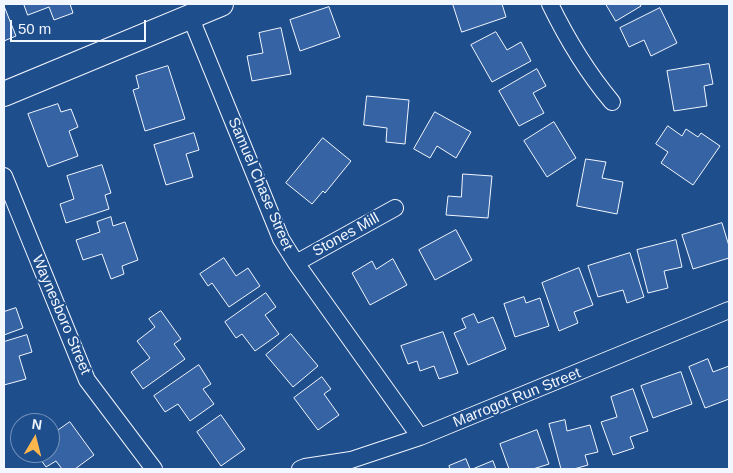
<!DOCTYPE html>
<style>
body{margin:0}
#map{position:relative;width:733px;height:473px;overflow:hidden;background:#1f4e8c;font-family:Arial,sans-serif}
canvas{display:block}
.frame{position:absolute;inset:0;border:5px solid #f2f6ff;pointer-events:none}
.north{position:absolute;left:10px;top:413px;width:50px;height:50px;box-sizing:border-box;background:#1f4e8c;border:1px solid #7391ba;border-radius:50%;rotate:8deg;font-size:14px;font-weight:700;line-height:20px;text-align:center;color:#f2f6ff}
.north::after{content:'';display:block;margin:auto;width:18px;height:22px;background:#ffb74d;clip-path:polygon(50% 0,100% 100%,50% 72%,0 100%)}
.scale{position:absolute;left:10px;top:20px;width:136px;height:22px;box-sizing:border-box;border:2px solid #f2f6ff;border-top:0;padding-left:6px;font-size:15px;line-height:18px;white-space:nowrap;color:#f2f6ff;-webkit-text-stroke:4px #1f4e8c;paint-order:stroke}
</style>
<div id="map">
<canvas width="733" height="473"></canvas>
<div class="frame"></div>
<div class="north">N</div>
<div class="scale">50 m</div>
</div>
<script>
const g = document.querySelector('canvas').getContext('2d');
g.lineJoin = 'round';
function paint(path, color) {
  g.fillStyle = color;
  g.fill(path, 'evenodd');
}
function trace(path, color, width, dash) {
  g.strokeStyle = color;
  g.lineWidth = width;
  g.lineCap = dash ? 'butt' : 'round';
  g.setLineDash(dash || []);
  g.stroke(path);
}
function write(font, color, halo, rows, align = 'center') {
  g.font = font + ' Arial,sans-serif';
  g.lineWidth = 4;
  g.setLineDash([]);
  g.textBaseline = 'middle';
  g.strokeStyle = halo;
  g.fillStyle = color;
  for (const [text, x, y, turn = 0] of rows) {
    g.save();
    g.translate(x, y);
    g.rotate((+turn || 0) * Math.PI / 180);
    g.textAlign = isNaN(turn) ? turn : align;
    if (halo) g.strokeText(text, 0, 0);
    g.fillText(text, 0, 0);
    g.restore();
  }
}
const building = new Path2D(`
 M24 4H70L73 13 54 20 49 7 28 15Z
 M453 4H502L506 17 462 32Z
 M606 4H640L641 6 616 21Z
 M4 6 16 36 4 41Z
 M329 7 340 37 300 51 290 20Z
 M660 8 677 43 651 56 644 40 629 47 620 28Z
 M281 28 291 74 252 81 247 56 263 53 259 33Z
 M496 32 507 50 521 42 531 61 492 82 471 45Z
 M709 64 713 84 704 86 707 106 674 111 667 71Z
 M168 66 185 119 145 131 133 90 139 88 136 76Z
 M537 69 546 86 533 93 544 113 519 126 499 91Z
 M367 96 409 100 405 144 386 142 387 128 364 125Z
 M58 104 61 112 71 109 78 127 69 131 78 156 48 167 28 114Z
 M435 112 471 132 456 158 437 146 430 158 414 149Z
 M554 122 576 158 547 177 524 141Z
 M668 126 682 136 686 129 698 137 701 133 720 146 693 185 661 163 668 152 656 144Z
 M194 133 199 150 186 154 193 177 166 185 154 145Z
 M323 138 351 161 325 193 323 191 312 204 286 183Z
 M586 159 606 162 602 178 623 182 617 214 577 206Z
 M102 165 111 193 105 195 109 209 66 223 60 204 74 199 67 176Z
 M463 174 492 176 488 218 446 215 448 196 461 197Z
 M111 217 113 226 125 222 138 260 122 266 124 274 111 279 102 254 83 260 76 240 100 232 97 222Z
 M722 223 729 246V258L693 269 682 235Z
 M456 230 472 260 435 280 419 250Z
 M676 240 682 267 664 271 668 288 648 293 637 250Z
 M630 253 644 297 627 303 623 290 598 297 588 266Z
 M224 258 236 276 248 268 260 286 229 307 212 283 208 286 200 274Z
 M393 259 407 285 370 305 352 273 372 261 376 269Z
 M579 268 593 305 574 312 578 323 559 331 542 283Z
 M266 293 276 307 265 315 279 334 255 351 242 334 236 338 225 322Z
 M524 297 526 303 540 298 549 326 515 337 504 304Z
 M16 308 23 328 4 335V312Z
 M161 311 181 339 174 344 185 359 143 389 131 372 150 358 137 341 155 327 149 319Z
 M474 314 478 323 493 317 506 349 468 365 454 333 466 328 462 319Z
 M443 332 458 373 439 379 434 366 420 371 417 361 408 364 401 346Z
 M291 334 318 366 293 387 266 355Z
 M27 335 32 352 19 356 26 379 4 385V342Z
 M708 359 713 372 729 366V399L705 408 689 367Z
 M199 365 211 384 203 389 214 404 190 421 178 404 165 412 154 396Z
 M681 372 692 404 653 418 641 386Z
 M322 377 331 389 324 394 339 415 318 430 294 398Z
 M633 389 648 431 630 437 634 448 613 455 601 422 617 417 611 397Z
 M221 415 245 449 221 466 197 432Z
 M565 420 567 431 590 425 598 452 585 455 588 465 574 469H561L549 424Z
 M70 422 94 455 75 469H62L56 461 46 467 36 453H50V436Z
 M537 430 549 464 533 469H509L500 444Z
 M466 459 470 469H450L449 466Z
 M493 461 496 469H473Z`);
const street = new Path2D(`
 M550 4C567 39 587 72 612 102
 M190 16 281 239 296 263 420 437
 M4 176 87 380 154 469
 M296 263 395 208
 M300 469 305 467 351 460 420 437 729 310`);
const secondary = new Path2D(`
 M4 94 221 4`);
const streetNames = [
 ["Samuel Chase Street",260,184,67],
 ["Stones Mill",346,235,-29],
 ["Waynesboro Street",61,315,67],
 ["Marrogot Run Street",517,398,-22]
];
paint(building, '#3563a3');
trace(building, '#f2f6ff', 1);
trace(street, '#f2f6ff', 18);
trace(secondary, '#f2f6ff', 26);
trace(street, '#1f4e8c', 16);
trace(secondary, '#1f4e8c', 24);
write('15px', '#f2f6ff', '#1f4e8c', streetNames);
</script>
